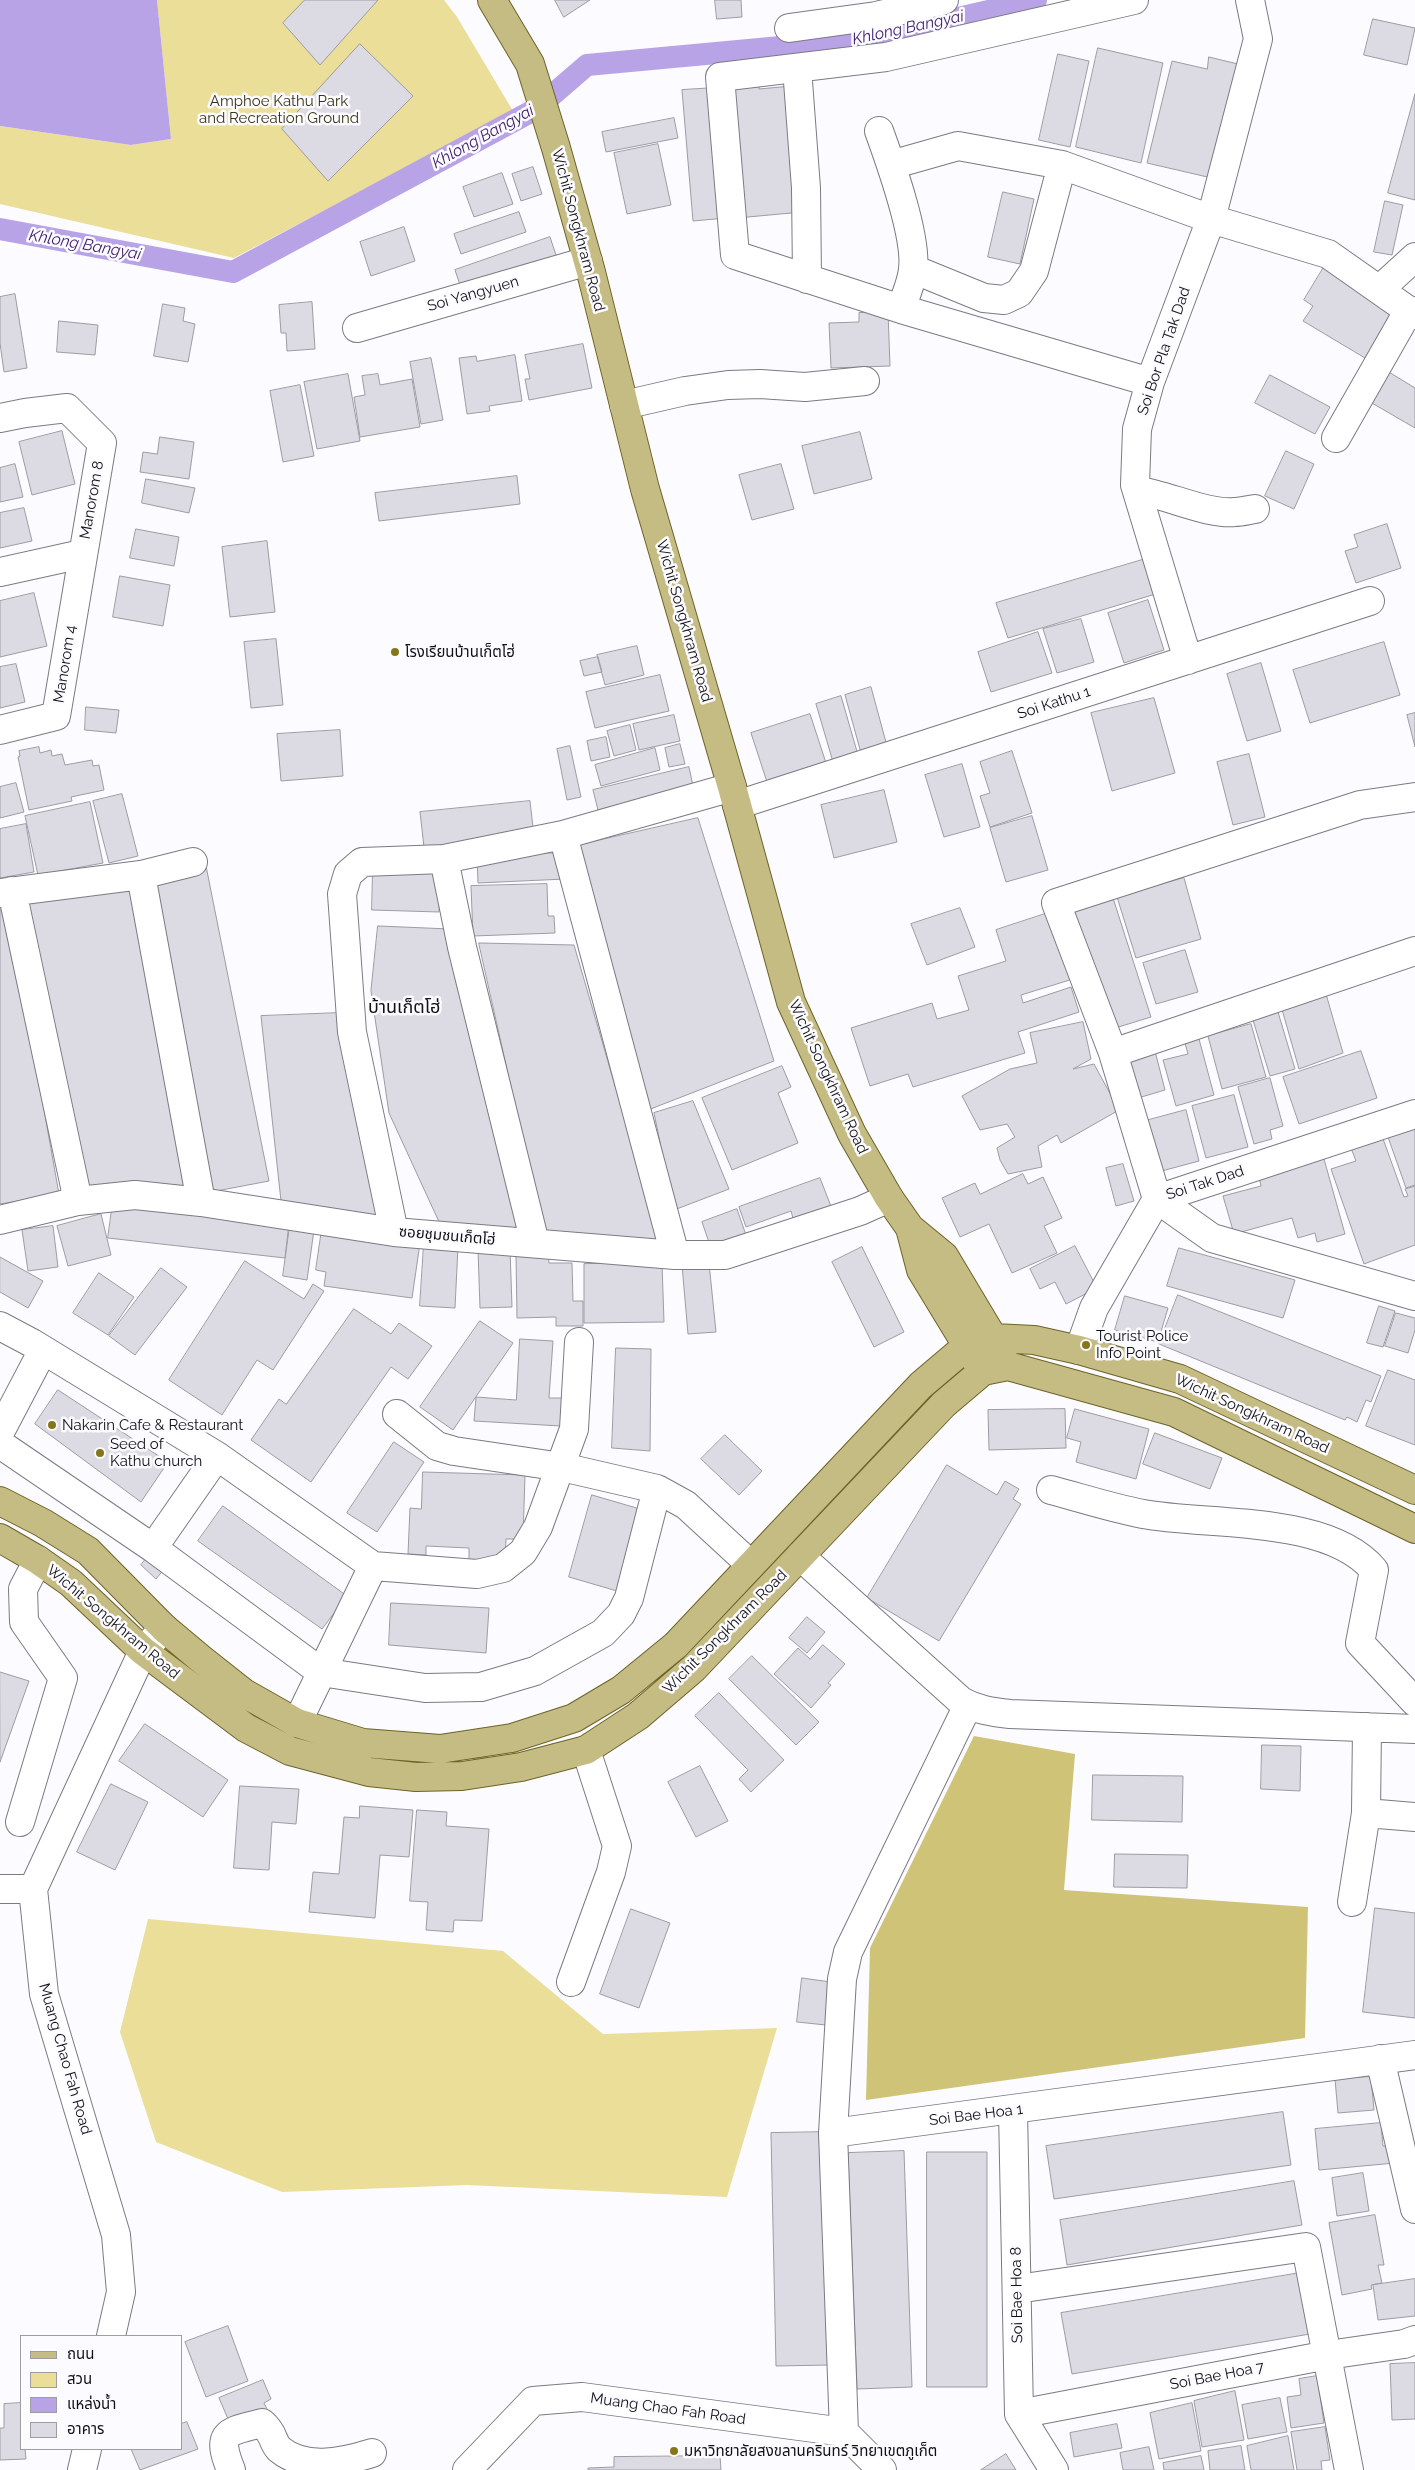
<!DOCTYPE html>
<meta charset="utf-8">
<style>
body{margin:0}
#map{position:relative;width:1415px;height:2470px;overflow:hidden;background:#fcfbff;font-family:Raleway,"Noto Sans Thai",sans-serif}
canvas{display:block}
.legend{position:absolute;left:20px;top:2335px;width:162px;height:115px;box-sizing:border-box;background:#fcfbff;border:1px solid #9e9da1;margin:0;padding:6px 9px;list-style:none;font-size:15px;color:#111013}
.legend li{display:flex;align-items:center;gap:10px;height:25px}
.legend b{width:25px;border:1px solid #9e9da1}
</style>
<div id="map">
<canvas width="1415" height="2470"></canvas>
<ul class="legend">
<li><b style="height:6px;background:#c5bc84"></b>ถนน</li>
<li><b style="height:14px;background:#eade99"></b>สวน</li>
<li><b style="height:14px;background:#b8a3e6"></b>แหล่งน้ำ</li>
<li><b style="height:14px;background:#dcdae3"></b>อาคาร</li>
</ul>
</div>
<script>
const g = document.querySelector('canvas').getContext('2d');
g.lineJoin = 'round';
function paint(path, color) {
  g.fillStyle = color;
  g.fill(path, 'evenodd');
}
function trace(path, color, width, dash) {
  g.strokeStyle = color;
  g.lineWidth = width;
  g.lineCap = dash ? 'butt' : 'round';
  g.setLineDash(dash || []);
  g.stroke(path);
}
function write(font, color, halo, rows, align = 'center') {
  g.font = font + ' Raleway,"Noto Sans Thai",sans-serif';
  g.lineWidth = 5;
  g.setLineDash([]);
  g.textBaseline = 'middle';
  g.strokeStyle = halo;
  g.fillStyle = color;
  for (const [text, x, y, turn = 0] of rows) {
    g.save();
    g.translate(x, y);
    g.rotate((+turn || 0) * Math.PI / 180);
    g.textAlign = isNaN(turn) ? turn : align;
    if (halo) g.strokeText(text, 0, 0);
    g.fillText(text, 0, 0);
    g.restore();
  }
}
const green = new Path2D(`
 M157 0H444L457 17 513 111 234 258 0 204V126L131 145 171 139Z
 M148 1919 503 1951 603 2034 777 2028 727 2197 467 2185 282 2192 156 2142 120 2032Z`);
const forest = new Path2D(`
 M974 1736 1075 1754 1064 1890 1308 1907 1305 2038 866 2100 870 1948Z`);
const water = new Path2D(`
 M0 0H157L171 139 131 145 0 126Z`);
const canal = new Path2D(`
 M0 229 233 272 536 109 587 65 867 39 1036 0`);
const building = new Path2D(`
 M305 0H378L320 65 283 23Z
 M555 0H590L564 17Z
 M715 0H741L742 17 717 19Z
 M1373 19 1415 28 1407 65 1364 55Z
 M360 44 413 96 328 181 282 129Z
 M1098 48 1163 63 1141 163 1076 147Z
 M1058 54 1089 61 1070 147 1039 140Z
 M1209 57 1242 65 1216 179 1147 163 1172 61 1207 69Z
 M759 84V89L791 86 802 212 737 218 726 87Z
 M715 88 726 218 693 221 682 90Z
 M1415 94V200L1388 193Z
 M674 118 678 138 606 152 602 132Z
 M658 144 671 205 627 214 614 153Z
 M533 167 542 194 521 201 512 174Z
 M502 173 513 204 474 217 463 187Z
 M1003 192 1034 199 1020 264 988 257Z
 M1385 201 1403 205 1392 255 1374 252Z
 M519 212 526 232 461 254 454 234Z
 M404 227 415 261 371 276 360 242Z
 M550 237 557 258 462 291 455 270Z
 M1324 267 1396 309 1365 358 1303 321 1313 306 1304 300Z
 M15 294 27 368 4 372 0 343V297Z
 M312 302 315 349 287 351 286 333H281L279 305Z
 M163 304 185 308 183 321 195 324 188 362 154 356Z
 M888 312 890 366 831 368 829 323 859 322V313Z
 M59 321 98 325 95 355 57 352Z
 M583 344 592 388 529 400 525 379H530L525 355Z
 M515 355 522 401 489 406 490 411 467 414 459 358 476 356 477 361Z
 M431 358 443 420 421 424 410 362Z
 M1384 369 1415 388V428L1365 399Z
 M348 374 360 441 317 449 304 382Z
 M378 374 380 385 412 379 420 427 360 437 354 397 365 395 362 376Z
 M1270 375 1330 407 1315 434 1255 403Z
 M300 385 314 456 283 462 270 391Z
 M62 431 75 484 32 495 19 442Z
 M860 432 872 479 814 494 802 446Z
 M160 437 194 442 189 479 140 472 143 452 157 454Z
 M1286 451 1314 464 1294 509 1265 496Z
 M15 464 23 497 0 502V468Z
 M781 464 794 509 752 520 739 475Z
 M517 476 520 504 379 521 375 493Z
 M146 479 195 488 189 513 142 503Z
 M24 508 32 541 0 548V513Z
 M1387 524 1401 568 1356 583 1345 551 1358 547 1354 535Z
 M136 529 179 537 174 566 130 558Z
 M267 541 275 612 230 617 222 547Z
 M1149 558 1159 593 1008 638 996 603Z
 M120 576 170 585 163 626 113 617Z
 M34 593 47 646 0 657V601Z
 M1148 600 1164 650 1124 663 1108 613Z
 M1081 619 1094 662 1057 673 1043 629Z
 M1038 632 1052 673 991 692 978 652Z
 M276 639 283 705 251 708 244 642Z
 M1384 642 1400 695 1310 723 1293 670Z
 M637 646 644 675 605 685 597 655Z
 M598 657 602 672 584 676 580 661Z
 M1261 663 1281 731 1247 741 1227 674Z
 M16 664 25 702 0 708V667Z
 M660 675 669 711 595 728 586 692Z
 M871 687 887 746 861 753 845 695Z
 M841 696 858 755 833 762 816 704Z
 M1154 698 1175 773 1112 791 1091 713Z
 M86 707 119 710 116 733 85 730Z
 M1415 713V747L1407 715Z
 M810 714 828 769 769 788 751 733Z
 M674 715 680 741 639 750 633 724Z
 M630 725 636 750 614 756 607 731Z
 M340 730 343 776 281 781 277 734Z
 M606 737 610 757 591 761 587 741Z
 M680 744 685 764 669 767 665 748Z
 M570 746 581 797 567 800 557 749Z
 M39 747 40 753 51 750 52 756 62 754 65 765 92 760 93 766 99 765 104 790 71 797 72 801 29 810 18 757 20 756 19 751Z
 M655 748 660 770 601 786 595 765Z
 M1012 751 1032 813 990 827 980 796 990 793 980 762Z
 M1249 754 1265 817 1233 825 1217 762Z
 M962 764 980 827 944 837 925 775Z
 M689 767 693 786 598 810 593 790Z
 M16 783 24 812 0 818V787Z
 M884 790 897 842 834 858 821 805Z
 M122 794 138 856 109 863 93 801Z
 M530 801 534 836 424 847 420 812Z
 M90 802 103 863 38 875 25 816Z
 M1032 816 1048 870 1006 882 990 828Z
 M698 818 774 1061 648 1110 579 845Z
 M26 824 34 872 0 878V829Z
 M563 853 565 879 478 883 477 856Z
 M206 866 269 1181 211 1192 149 877Z
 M373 870 441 873 439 912 372 910Z
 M1184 878 1201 939 1136 958 1117 897Z
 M134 884 189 1186 85 1193 27 901Z
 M547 884 548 916H554L555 933 473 936 471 886Z
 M1113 898 1151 1017 1112 1029 1074 910Z
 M7 902 59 1194 0 1204V903Z
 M960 908 975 947 927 965 911 924Z
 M1051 912 1073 979 1021 995 1023 1003 1071 987 1079 1012 1018 1032 1025 1053 913 1087 908 1074 870 1086 851 1028 932 1003 937 1019 969 1010 958 976 1006 961 996 930Z
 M378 926 450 929 525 1230 440 1224 389 1113 371 991Z
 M479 943 574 945 660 1240 544 1231Z
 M1185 950 1198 992 1156 1004 1143 963Z
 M1326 994 1343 1053 1299 1069 1281 1006Z
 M1278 1012 1295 1069 1270 1076 1253 1020Z
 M339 1013 379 1219 281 1201 261 1016Z
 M1083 1022 1091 1059 1073 1069 1094 1064 1119 1110 1061 1143 1057 1135 1038 1146 1042 1167 1008 1174 1000 1160 997 1148 1015 1137 1007 1124 980 1130 962 1096 1010 1069 1037 1063 1030 1033Z
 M1251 1024 1266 1077 1222 1089 1208 1036Z
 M1199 1039 1214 1095 1176 1106 1163 1060 1188 1054 1185 1043Z
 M1155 1051 1165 1090 1138 1098 1128 1058Z
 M1361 1051 1377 1098 1299 1124 1283 1077Z
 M782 1066 791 1087 778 1093 798 1143 732 1170 702 1098Z
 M1270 1078 1283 1126 1270 1130 1272 1139 1254 1144 1238 1087Z
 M1234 1095 1248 1147 1206 1158 1192 1106Z
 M693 1101 729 1189 674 1210 654 1113Z
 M1186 1110 1199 1161 1158 1172 1145 1121Z
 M1415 1128V1185L1406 1188 1388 1137Z
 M1382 1136 1404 1197 1408 1196 1405 1189 1415 1186V1245L1364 1264 1331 1169 1356 1161 1351 1148Z
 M1324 1159 1345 1234 1317 1242 1315 1233 1298 1238 1292 1218 1234 1234 1223 1196 1261 1186 1259 1177Z
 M1123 1164 1134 1201 1116 1206 1106 1168Z
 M1023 1174 1028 1184 1043 1177 1062 1218 1044 1226 1057 1253 1012 1273 989 1224 960 1237 942 1198 975 1183 980 1194Z
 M820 1178 832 1209 794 1222 791 1211 746 1227 739 1207Z
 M113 1202 289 1223 285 1258 108 1238Z
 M737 1209 747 1238 712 1251 702 1222Z
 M101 1214 111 1255 68 1266 57 1226Z
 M53 1226 58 1267 28 1271 22 1230Z
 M290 1226 314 1230 307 1280 283 1276Z
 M322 1229 420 1243 412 1298 324 1286 326 1272 316 1270Z
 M424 1244 458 1246 455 1308 420 1306Z
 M1075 1246 1097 1288 1066 1304 1055 1282 1040 1289 1030 1269Z
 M862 1247 904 1332 874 1347 832 1262Z
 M1179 1248 1295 1280 1283 1318 1167 1286Z
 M510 1249 512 1307 480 1308 478 1250Z
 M548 1252 549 1263H572L573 1301H583V1326H556V1317L517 1318 516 1253Z
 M0 1257 43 1281 28 1308 0 1292Z
 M245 1261 304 1299 313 1284 324 1291 273 1370 257 1360 222 1415 169 1380Z
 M662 1263 664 1322 584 1323V1264Z
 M709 1263 716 1332 688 1334 682 1265Z
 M161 1268 187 1287 135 1355 109 1336Z
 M99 1273 134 1297 108 1335 73 1313Z
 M1178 1295 1381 1376 1371 1402 1366 1400 1357 1422 1347 1417 1345 1420 1159 1344Z
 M1125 1296 1168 1308 1158 1342 1115 1330Z
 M1379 1306 1395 1311 1383 1347 1367 1343Z
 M354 1309 391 1334 399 1323 432 1346 408 1379 391 1367 311 1482 251 1440 279 1399 286 1404Z
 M1396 1313 1415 1318V1330L1408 1353 1385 1346Z
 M480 1321 513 1343 453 1430 420 1407Z
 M520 1339 553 1341 549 1398H563L561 1426 474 1421 476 1397 516 1400Z
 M616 1348 651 1349 650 1451 612 1448Z
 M1388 1370 1415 1380V1445L1366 1426Z
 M58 1390 168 1462 141 1502 35 1424Z
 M1065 1409 1066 1448 989 1450 988 1410Z
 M1075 1409 1149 1429 1136 1479 1076 1462 1081 1442 1067 1438Z
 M1155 1433 1222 1458 1210 1489 1143 1464Z
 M725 1435 762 1471 739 1495 701 1459Z
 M394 1442 424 1462 377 1532 347 1513Z
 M947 1465 997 1495 1005 1481 1019 1489 1013 1499 1021 1504 939 1641 867 1598Z
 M423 1472 525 1475 523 1539H506L505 1562 469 1560V1548L426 1546V1555L408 1554 410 1508 421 1509Z
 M592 1495 640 1509 617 1591 569 1577Z
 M223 1506 347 1596 322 1629 198 1541Z
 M150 1554 165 1568 156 1579 141 1565Z
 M391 1603 489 1608 486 1653 389 1645Z
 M807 1617 825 1632 807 1653 789 1638Z
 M823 1645 845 1664 828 1683 831 1685 811 1708 774 1674 798 1648 810 1659Z
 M752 1656 819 1722 796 1745 729 1679Z
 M0 1672 29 1681 0 1762Z
 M719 1693 784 1760 751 1792 739 1779 748 1770 695 1716Z
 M145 1724 228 1780 203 1817 119 1761Z
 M1262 1745 1301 1746 1300 1791 1261 1789Z
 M700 1766 728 1821 696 1837 668 1782Z
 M1093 1775 1183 1776 1182 1822 1092 1820Z
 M111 1784 148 1802 115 1870 77 1852Z
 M240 1786 299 1789 296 1824 272 1822 269 1870 234 1868Z
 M360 1806 413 1810 409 1857 380 1855 375 1918 309 1912 313 1872 339 1874 344 1817 359 1818Z
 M417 1810 447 1812 446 1826 489 1829 482 1921 454 1920 453 1932 426 1930 428 1902 410 1901Z
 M1115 1854 1188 1855 1187 1888 1114 1887Z
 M1375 1908 1415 1913V2018L1363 2012Z
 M631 1909 670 1923 639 2008 600 1994Z
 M802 1978 831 1982 826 2025 797 2022Z
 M1371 2077 1374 2110 1338 2113 1335 2079Z
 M1283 2112 1291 2165 1054 2199 1046 2146Z
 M1381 2123 1383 2146 1394 2145 1395 2163 1319 2170 1315 2129Z
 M827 2132 831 2365 776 2366 771 2133Z
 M904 2151 912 2387 857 2389 848 2153Z
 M927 2152H987V2387H927Z
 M1363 2173 1369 2211 1337 2216 1332 2178Z
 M1294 2181 1302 2225 1067 2265 1060 2220Z
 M1375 2215 1384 2265H1378L1382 2283 1371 2285 1372 2289 1342 2295 1329 2223Z
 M1306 2272 1316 2333 1072 2374 1061 2313Z
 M1415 2279V2316L1378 2320 1373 2285Z
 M228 2326 248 2381 206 2397 185 2342Z
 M1415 2363V2419L1392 2420 1390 2364Z
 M1317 2376 1324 2423 1291 2428 1287 2397 1301 2395 1299 2379Z
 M263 2380 271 2399 264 2403 268 2411 231 2426 219 2398Z
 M1235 2391 1244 2440 1202 2447 1194 2401Z
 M1280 2398 1287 2432 1248 2439 1242 2405Z
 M21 2403V2449H25L26 2459 0 2460V2428H4V2404Z
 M1192 2403 1201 2451 1159 2459 1150 2413Z
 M187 2422 198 2449 140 2470 131 2449H181V2424Z
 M1117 2424 1122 2448 1074 2457 1070 2433Z
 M1325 2427 1330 2460 1321 2461 1322 2470H1297L1291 2432Z
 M1288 2436 1294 2470H1251L1247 2446Z
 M1241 2446 1245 2470H1210L1208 2451Z
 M1149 2447 1154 2470H1123L1120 2453Z
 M1006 2454 1016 2470H981Z
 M720 2456 721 2470H588V2468L614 2467V2457Z
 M1201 2456 1204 2470H1164L1163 2463Z`);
const minor = new Path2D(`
 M1134 0 886 57 720 77 735 255 901 309 1150 382
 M789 28 876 16 944 0
 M797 68 806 188 807 279
 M879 131C891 164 917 236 913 269 912 282 905 297 901 309
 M891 165 958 146 1062 165 1211 219 1328 254 1415 315
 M913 269 984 298 1004 300 1019 293 1034 271 1062 165
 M1380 289 1415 257
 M357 328 588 261
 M624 405 685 391 728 385 760 384 805 387 865 381
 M0 418 25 413 67 408 102 443 56 716 0 730
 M1336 438 1409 310
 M1135 485 1139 491C1168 495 1208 515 1235 512 1242 512 1248 510 1255 509
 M0 572 82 554
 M1188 660 1135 485 1137 429 1150 382 1211 219 1258 39 1250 0
 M1415 797 1360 805 1056 903 1113 1053 1157 1199 1212 1238 1415 1296
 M737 805 1370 601
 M563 835 675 1255
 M444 859 462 947 535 1243
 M141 875 201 1202
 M12 891 78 1201
 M0 893 141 875 193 862
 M1113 1053 1415 951
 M0 1220 78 1201 135 1195 201 1202 394 1232 675 1255H725L860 1211 889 1198
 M394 1232 352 1032 342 894 348 874 362 862 444 859 563 835 732 787
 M0 1326 32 1343 217 1456 373 1566 477 1574 503 1568 523 1552 538 1527 574 1429 579 1342
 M1079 1350 1094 1308 1157 1199 1415 1114
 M0 1432 43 1350
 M0 1444 153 1548 321 1672 425 1688 481 1687 535 1671 603 1633 621 1614 629 1598 657 1489 562 1467 454 1451 437 1446 397 1414
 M657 1489 686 1505 750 1564
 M1051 1490C1081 1498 1112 1508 1143 1514 1209 1526 1328 1515 1374 1570L1360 1643 1415 1702
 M153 1548 217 1456
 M800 1556 961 1701C977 1710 992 1712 1010 1714L1415 1729
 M297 1723 373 1566
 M1366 1813 1415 1817
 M20 1822 63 1678 24 1622 23 1589 38 1560
 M0 1889H33
 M1352 1902 1366 1813 1367 1727
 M571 1982 611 1872 617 1846 586 1750
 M1380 2059 1415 2209
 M1013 2110 1019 2414 1054 2470
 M833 2133 842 1979 848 1952 968 1705
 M1017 2289 1306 2247 1349 2470
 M111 2336 121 2292 116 2235 44 1994 33 1889 143 1651 164 1628
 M1019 2414 1328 2355 1404 2344 1415 2340
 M844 2432 833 2133 1415 2055
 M82 2470 87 2449
 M231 2470C215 2431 228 2432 262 2423 275 2434 271 2440 279 2449 304 2470 340 2463 372 2453
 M467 2470 533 2401 582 2397 844 2432 882 2470`);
const major = new Path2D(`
 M492 0 530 64 556 148 591 272 645 489 732 787 791 1002 852 1134 889 1198 910 1228 944 1256 1002 1353
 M910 1228 921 1270 977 1362
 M0 1501 43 1523 88 1551 164 1628 201 1659 244 1693 297 1723 363 1743 440 1749 512 1738 574 1718 621 1690 676 1645 921 1385 967 1346 994 1338 1034 1340 1079 1350 1180 1379 1415 1490
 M0 1538 38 1560 71 1583 143 1651 246 1728 290 1751 369 1772 416 1777 462 1776 521 1767 586 1750 638 1716 694 1668 944 1404 983 1371 1008 1366 1174 1412 1415 1529`);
const markers = [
 [395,652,5,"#847619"],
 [1086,1345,5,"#847619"],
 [52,1425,5,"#847619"],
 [100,1453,5,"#847619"],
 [674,2451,5,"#847619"]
];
const parkNames = [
 ["Amphoe Kathu Park",279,101],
 ["and Recreation Ground",279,118]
];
const streetNames = [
 ["Wichit Songkhram Road",578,230,75],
 ["Soi Yangyuen",473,294,-16],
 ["Soi Bor Pla Tak Dad",1164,351,-71],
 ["Manorom 8",92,500,-80],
 ["Wichit Songkhram Road",684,621,74],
 ["Manorom 4",65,664,-81],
 ["Soi Kathu 1",1054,703,-18],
 ["Wichit Songkhram Road",828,1077,65],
 ["Soi Tak Dad",1205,1183,-18],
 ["ซอยชุมชนเก็ตโฮ่",447,1236,5],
 ["Wichit Songkhram Road",1252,1414,25],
 ["Wichit Songkhram Road",113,1622,40],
 ["Wichit Songkhram Road",725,1632,-45],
 ["Muang Chao Fah Road",65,2059,74],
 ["Soi Bae Hoa 1",976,2115,-7],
 ["Soi Bae Hoa 8",1017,2295,-91],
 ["Soi Bae Hoa 7",1217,2376,-11],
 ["Muang Chao Fah Road",668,2409,8]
];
const poiNames = [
 ["โรงเรียนบ้านเก็ตโฮ่",405,652],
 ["Tourist Police",1096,1336],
 ["Info Point",1096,1353],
 ["Nakarin Cafe & Restaurant",62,1425],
 ["Seed of",110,1444],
 ["Kathu church",110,1461],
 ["มหาวิทยาลัยสงขลานครินทร์ วิทยาเขตภูเก็ต",684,2451]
];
const waterNames = [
 ["Khlong Bangyai",908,28,-12],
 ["Khlong Bangyai",483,137,-29],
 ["Khlong Bangyai",85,245,10]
];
const quarterNames = [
 ["บ้านเก็ตโฮ่",404,1008]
];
paint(green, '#eade99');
paint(forest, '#cfc378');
paint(water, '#b8a3e6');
trace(canal, '#b8a3e6', 22);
paint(building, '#dcdae3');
trace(building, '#9d9ba4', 1);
trace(minor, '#7c7a82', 30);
trace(major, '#6d6327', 30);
trace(minor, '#fff', 28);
trace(major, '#c5bc84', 28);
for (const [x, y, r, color] of markers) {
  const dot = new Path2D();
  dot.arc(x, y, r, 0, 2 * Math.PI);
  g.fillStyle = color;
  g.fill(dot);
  trace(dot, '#fcfbff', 2);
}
write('15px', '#3a3514', '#fcfbff', parkNames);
write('15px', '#111013', '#fcfbff', streetNames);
write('15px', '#111013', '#fcfbff', poiNames, 'left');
write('italic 16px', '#3d1d6a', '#fcfbff', waterNames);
write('18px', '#111013', '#fcfbff', quarterNames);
</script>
